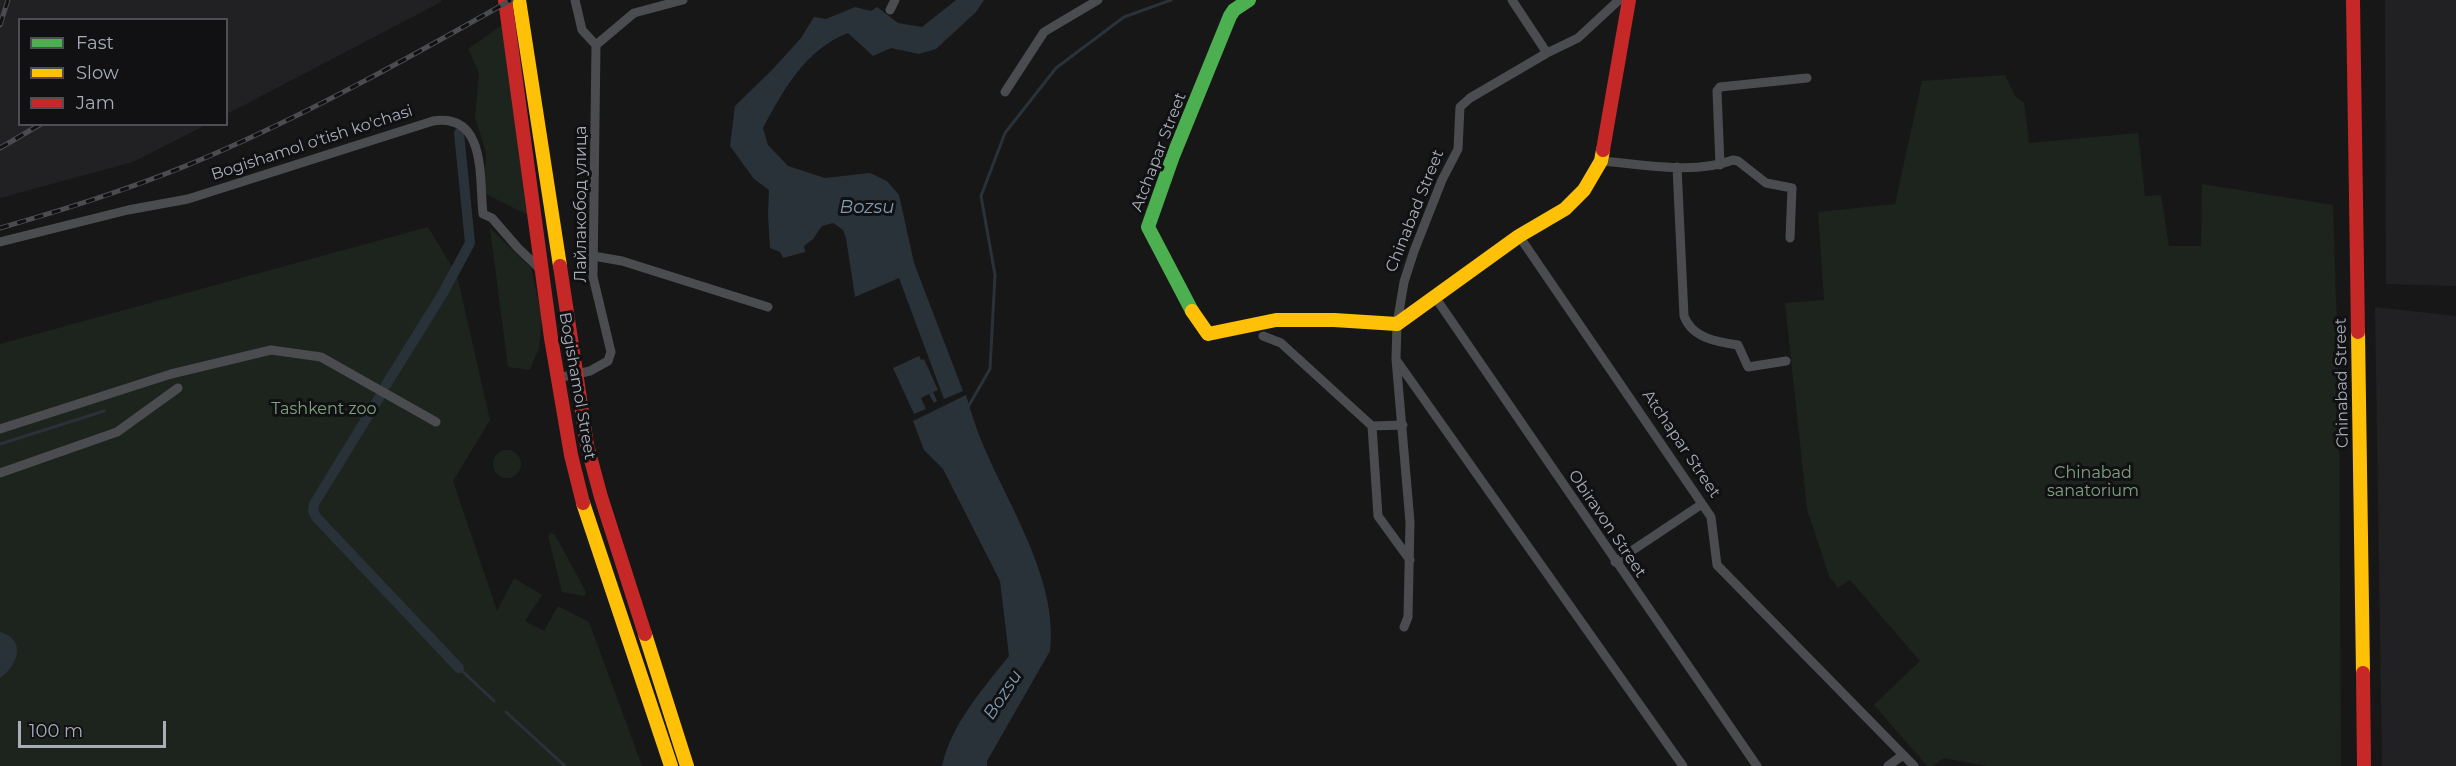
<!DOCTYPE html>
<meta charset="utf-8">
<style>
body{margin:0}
#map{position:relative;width:2456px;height:766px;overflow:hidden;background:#171717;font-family:Montserrat,sans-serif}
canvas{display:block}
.legend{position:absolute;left:18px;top:18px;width:210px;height:108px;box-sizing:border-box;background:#111113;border:2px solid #4d4f55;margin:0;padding:8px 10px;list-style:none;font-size:18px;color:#a8adb8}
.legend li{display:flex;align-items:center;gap:12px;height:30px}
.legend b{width:30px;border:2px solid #4d4f55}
.scale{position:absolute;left:18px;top:721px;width:148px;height:27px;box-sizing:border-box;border:3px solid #a8adb8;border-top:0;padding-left:8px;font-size:18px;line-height:21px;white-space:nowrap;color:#a8adb8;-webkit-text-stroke:4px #111113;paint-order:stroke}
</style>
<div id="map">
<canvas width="2456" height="766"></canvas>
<ul class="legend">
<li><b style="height:8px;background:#4caf50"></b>Fast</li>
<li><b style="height:8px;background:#ffc107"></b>Slow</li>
<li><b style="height:8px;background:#c62828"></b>Jam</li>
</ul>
<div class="scale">100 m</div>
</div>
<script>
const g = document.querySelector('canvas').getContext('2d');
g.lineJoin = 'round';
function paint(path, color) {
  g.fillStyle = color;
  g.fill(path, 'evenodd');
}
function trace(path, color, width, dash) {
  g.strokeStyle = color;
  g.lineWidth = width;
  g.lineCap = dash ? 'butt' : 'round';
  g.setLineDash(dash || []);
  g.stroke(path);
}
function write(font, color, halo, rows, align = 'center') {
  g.font = font + ' Montserrat,sans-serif';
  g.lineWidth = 6;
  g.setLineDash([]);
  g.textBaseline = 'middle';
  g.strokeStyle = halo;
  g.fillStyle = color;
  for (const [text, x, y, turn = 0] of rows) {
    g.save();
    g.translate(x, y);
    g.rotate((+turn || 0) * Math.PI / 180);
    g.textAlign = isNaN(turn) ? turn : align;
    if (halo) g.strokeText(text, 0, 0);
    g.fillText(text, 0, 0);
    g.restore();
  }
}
const built = new Path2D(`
 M0 0H441V2L227 114 226 20H20V124L206 125 133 162 0 198Z
 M2385 0H2456V286L2386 284Z
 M2375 307 2456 316V766H2382Z`);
const green = new Path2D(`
 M502 25 528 215 484 193 486 152 475 117 479 73 468 49Z
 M2005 75 2015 96 2024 103 2029 143 2138 133 2145 196 2161 195 2169 246H2201L2202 184 2333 205 2339 396 2341 766H1986L1944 758 1933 766H1927L1874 705 1920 661 1850 580 1838 588 1829 576 1807 509 1785 303 1824 300 1818 212 1895 204 1922 81Z
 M428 227 457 275 490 420 453 481 497 611 514 578 542 595 525 621 544 631 558 606 589 622 642 766H0V344Z
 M490 228 531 268 542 318 539 348 530 370 508 367Z
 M493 464a14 14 0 1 1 28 0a14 14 0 1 1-28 0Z
 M551 533 555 535 584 588 586 593 584 596 562 592 548 536Z`);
const water = new Path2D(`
 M956 0H984L976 12 936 49 919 54 891 48 873 56 848 33C806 49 783 90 763 128L768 145 788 166 825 178 870 173 887 181 899 195 914 263 963 391 944 399 899 278 855 297 846 238 843 230 833 223 822 226 813 239 804 246 805 252 783 258 780 252 770 248 768 215 769 190 754 179 730 146 735 106 773 69 801 38 814 17 826 19 855 7 871 11 877 7 898 23 922 27Z
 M919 356 921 360 924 359 938 390 933 392 937 401 934 403 929 394 921 398 926 409 914 414 893 368Z
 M966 395C970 408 974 422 979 435 1005 501 1059 578 1050 651L987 761V766H942C952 723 982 690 1009 656L1000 581 943 469 924 450 913 421Z
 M0 632C27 639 18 666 0 678Z`);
const stream = new Path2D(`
 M968 407 990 369 995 275 981 196 1005 133 1056 68 1124 17 1171 0
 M0 444 104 411
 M459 668 494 701
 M506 712 565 766`);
const canal = new Path2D(`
 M386 385 443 293 470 243 459 133
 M379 398 314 504 313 511 316 517 459 668`);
const street = new Path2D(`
 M1512 0 1547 53
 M890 10 895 0
 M596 45 634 13 683 0
 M1005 92 1044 32 1098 0
 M1601 161C1642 164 1694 175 1733 160L1738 161 1766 183 1792 188 1790 238
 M1720 165 1717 91 1720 87 1807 78
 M1677 167 1684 316C1692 338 1717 342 1738 345L1748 367 1786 361
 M1519 236 1711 517 1717 565 1914 766
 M0 242 128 210 188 199 433 121C487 113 479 178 483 214L492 218 518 248 541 270
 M593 256 622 261 768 307
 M1435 297 1757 766
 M1263 336 1281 343 1372 426 1403 425
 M1397 361 1683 766
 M558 378 590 371 608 361 611 352 593 277 596 45 582 30 575 0
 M1372 426 1378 516 1410 560
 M0 429 171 374 271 350 321 357 436 422
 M0 473 117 432 178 388
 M1615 562 1702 504
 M1404 627 1408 617 1410 522 1396 359 1397 324 1404 282 1414 251 1442 180 1458 149 1460 107 1470 98 1547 53 1578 38 1619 0
 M1888 766 1903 755`);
const fast = new Path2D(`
 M1192 311 1148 227 1173 156 1230 16 1234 10 1249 0`);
const slow = new Path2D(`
 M519 0 560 266
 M1192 311 1208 334 1276 320H1334L1397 324 1519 236 1565 209 1584 190 1601 161 1603 150
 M2358 332 2363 673
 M583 503 671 766
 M645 634 687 766`);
const jam = new Path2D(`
 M505 0 551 338 571 455 583 503
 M2353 0 2358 332
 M1603 150 1629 0
 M560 266 587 445 601 497 645 634
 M2363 673 2364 766`);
const rail = new Path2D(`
 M0 25 8 0
 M0 148 41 124
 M0 228C70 208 140 186 207 157 312 112 412 56 511 0`);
const streetNames = [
 ["Bogishamol o'tish ko'chasi",312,143,-18],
 ["Atchapar Street",1159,152,-69],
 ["Лайлакобод улица",581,204,-90],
 ["Chinabad Street",1415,211,-68],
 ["Chinabad Street",2342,383,-91],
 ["Bogishamol Street",577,386,80],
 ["Atchapar Street",1681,444,56],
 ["Obiravon Street",1607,524,56]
];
const parkNames = [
 ["Tashkent zoo",324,409],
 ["Chinabad",2093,473],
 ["sanatorium",2093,491]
];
const waterNames = [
 ["Bozsu",867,208],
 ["Bozsu",1003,695,-57]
];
paint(built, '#212123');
paint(green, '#1d241e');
paint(water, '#2a3239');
trace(stream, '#2a3239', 3);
trace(canal, '#2a3239', 10);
trace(street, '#4b4c50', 9);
trace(fast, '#4caf50', 14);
trace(slow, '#ffc107', 14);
trace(jam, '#c62828', 14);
trace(rail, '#4b4c4f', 5);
trace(rail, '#111113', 3, [9]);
write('16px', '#a8adb8', '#111113', streetNames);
write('16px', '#7fa381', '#111113', parkNames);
write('italic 18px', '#7f9bb3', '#111113', waterNames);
</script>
